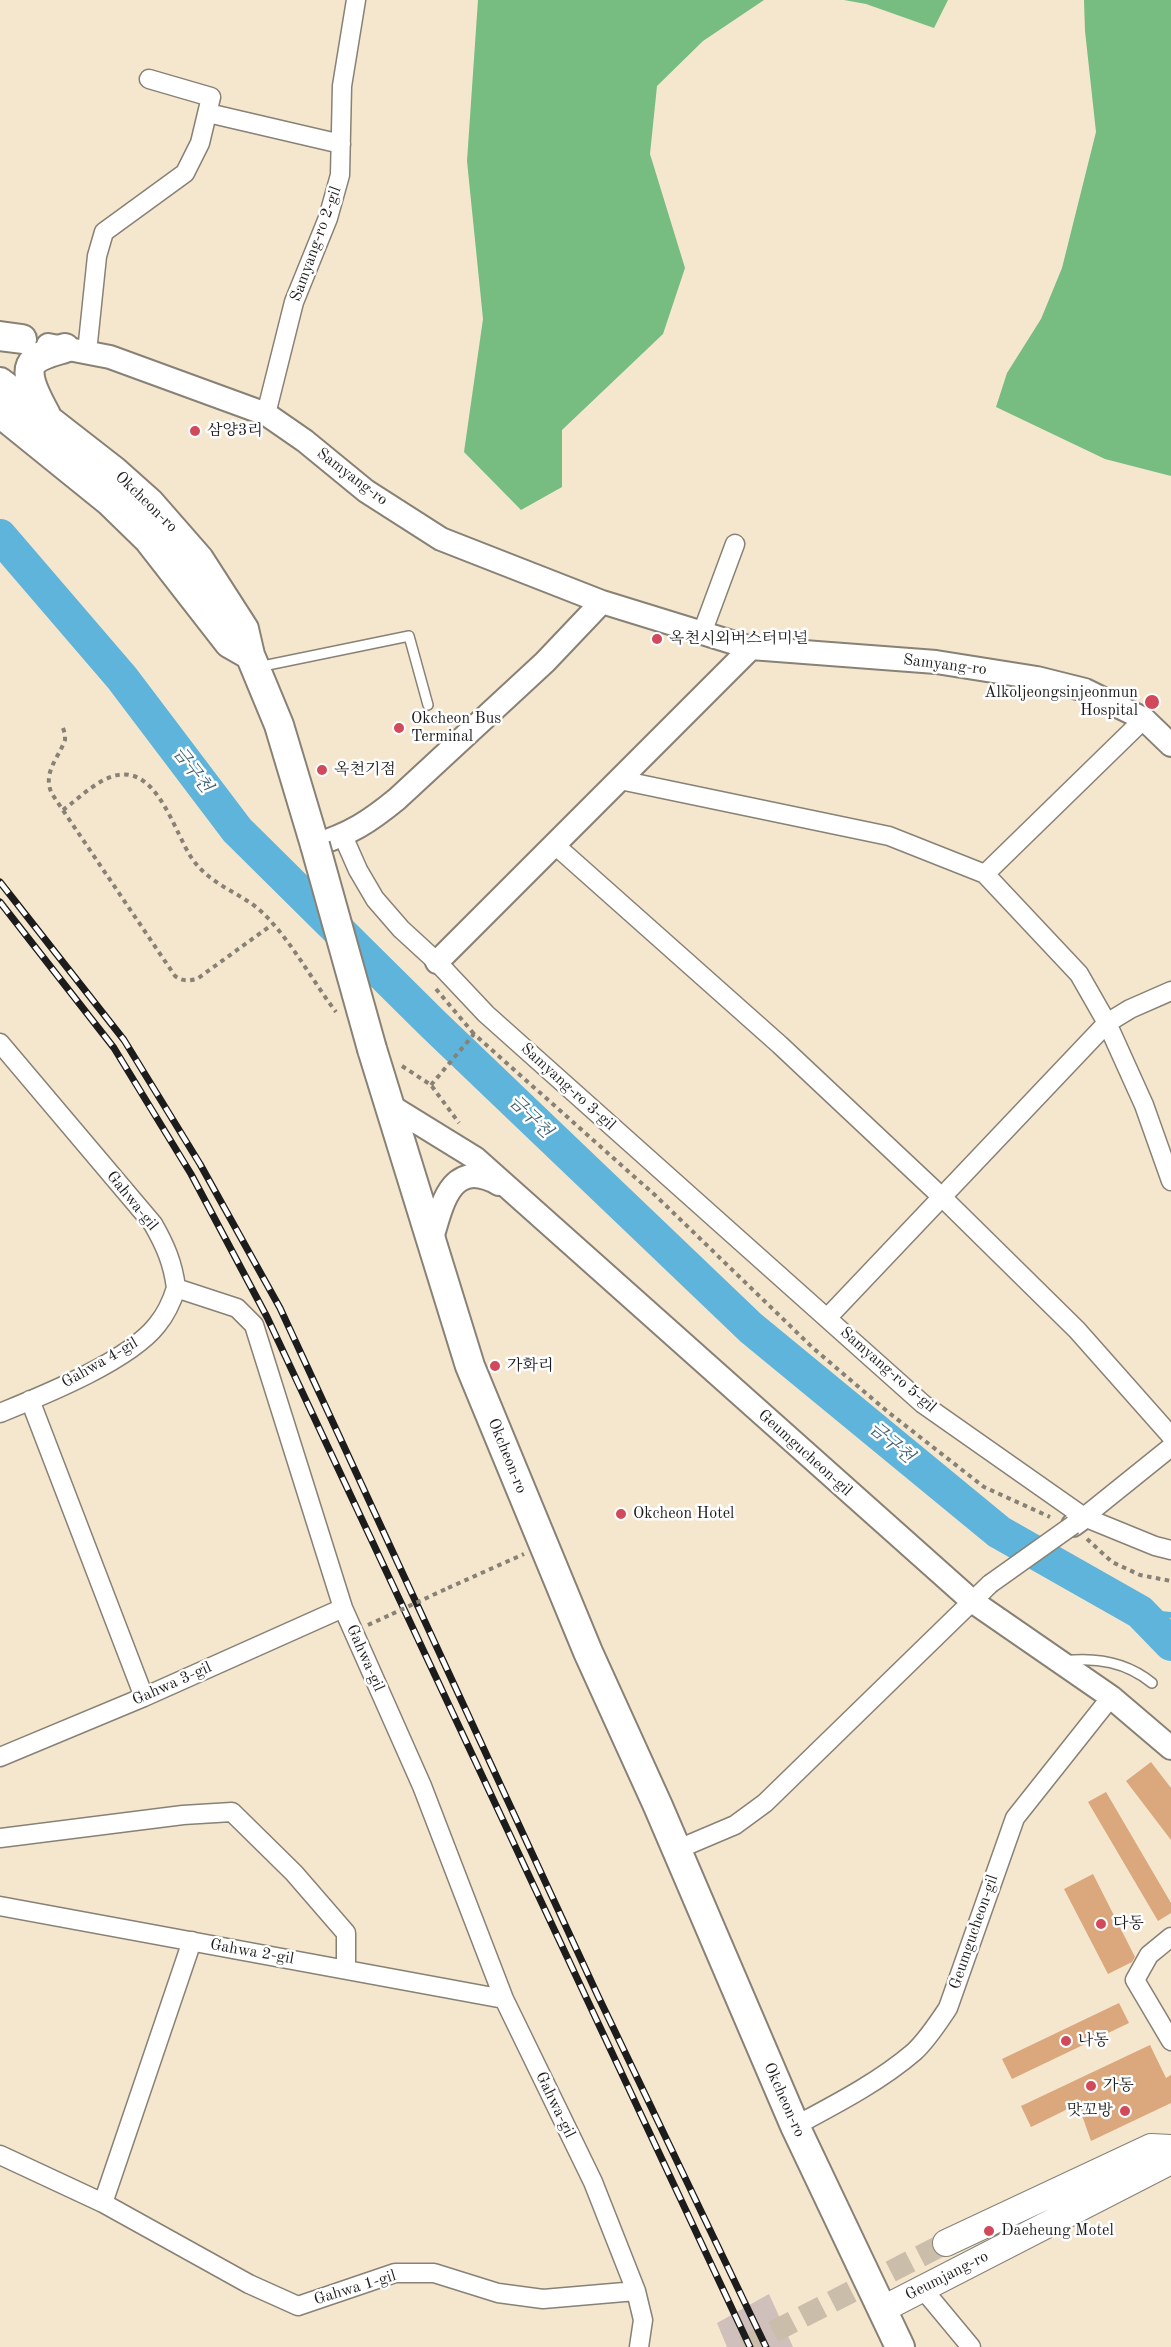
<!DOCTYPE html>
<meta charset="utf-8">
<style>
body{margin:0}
canvas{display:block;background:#f5e6ce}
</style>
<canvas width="1171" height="2347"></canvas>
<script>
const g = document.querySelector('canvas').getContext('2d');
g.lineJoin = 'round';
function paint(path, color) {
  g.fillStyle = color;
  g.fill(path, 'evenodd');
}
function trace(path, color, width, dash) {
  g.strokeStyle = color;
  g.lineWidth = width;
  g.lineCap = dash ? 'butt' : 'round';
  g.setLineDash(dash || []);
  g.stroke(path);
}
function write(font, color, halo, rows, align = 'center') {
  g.font = font + ' "Old Standard TT","Noto Serif KR",serif';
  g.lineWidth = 5;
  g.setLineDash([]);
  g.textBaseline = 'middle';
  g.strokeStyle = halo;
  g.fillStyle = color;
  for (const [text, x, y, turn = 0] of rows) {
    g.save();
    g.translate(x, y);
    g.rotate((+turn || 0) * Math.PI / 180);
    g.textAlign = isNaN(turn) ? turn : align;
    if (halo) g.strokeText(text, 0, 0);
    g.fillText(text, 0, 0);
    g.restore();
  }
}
const industrial = new Path2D(`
 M769 2294 793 2347H727L717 2323Z`);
const forest = new Path2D(`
 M478 0H764L703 41 657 86 650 154 685 268 663 334 562 430V487L521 510 464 452 483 319 467 161Z
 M844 0H948L934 28 866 4Z
 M1084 0H1171V476L1105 459 996 407 1007 373 1041 319 1062 268 1096 132 1085 31Z`);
const stream = new Path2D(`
 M1140 1612 1171 1615`);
const river = new Path2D(`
 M0 536 122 678 237 830 434 1025 751 1328 999 1532 1140 1612 1171 1644`);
const building = new Path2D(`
 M1151 1762 1171 1788V1840L1126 1781Z
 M1106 1792 1171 1903V1913L1158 1921 1088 1802Z
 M1093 1874 1135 1957 1132 1962 1108 1974 1064 1889Z
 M1119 2003 1129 2023 1012 2079 1002 2059Z
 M1150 2045 1166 2078 1171 2075V2103L1091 2141 1078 2104 1031 2127 1021 2106Z`);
const tertiaryTunnel = new Path2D(`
 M744 2347 946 2243`);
const path = new Path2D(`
 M63 728 65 734V740C58 759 42 773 52 794L175 976C182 981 188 981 197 979L273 924
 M63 810C81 797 106 770 130 775 161 781 176 834 191 857 210 886 241 892 263 913 293 943 311 979 336 1012
 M436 989 474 1034
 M402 1066 431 1085 459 1123
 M431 1085 474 1034 656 1196 813 1348 888 1412 984 1487 1050 1517
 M1087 1539 1112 1562 1140 1575 1171 1581
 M448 1588 524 1554
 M368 1625 392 1614`);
const service = new Path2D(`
 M258 667 409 636 428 705
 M1064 1661C1097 1657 1126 1662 1152 1683`);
const minor = new Path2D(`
 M208 113 341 144
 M87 352 97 256 104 232 185 173 200 143 211 97 149 79
 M266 414 294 302 328 218 340 175 342 86 356 0
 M702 633 735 544
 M620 780 889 836 985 874 1079 974 1107 1023 1144 1105 1171 1181
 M343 836 358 870 375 899 401 929 437 962 486 1014 923 1404 1084 1517 1155 1546 1171 1550
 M555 845 780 1045 946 1201 1077 1330 1171 1436
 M985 874 1144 719
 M0 1043 153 1224C165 1245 173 1263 176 1288L237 1308 254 1325 343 1608 422 1786 504 1999 593 2182 636 2291 643 2320 639 2347
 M828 1317 1107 1023 1130 1009 1171 991
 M30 1400 144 1697
 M0 1413C44 1395 129 1361 157 1325 167 1313 172 1301 176 1288
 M1084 1517 1171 1447
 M0 1757 144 1697 343 1608
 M0 1838 183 1815 232 1812 294 1873 346 1933V1969
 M676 1850 735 1825 765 1803 990 1584
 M0 1906 504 1999
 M1171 1937 1149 1955 1135 1980 1171 2041
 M795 2126C836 2104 879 2082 914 2052 927 2040 938 2023 948 2008L1015 1818 1111 1697
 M0 2155 103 2203 249 2284 298 2306 395 2273H434L498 2293 543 2299 636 2291
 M103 2203 192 1941
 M922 2288 971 2347`);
const tertiary = new Path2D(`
 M48 345 110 357 266 414 305 441 366 491 441 539 602 602 751 648 936 662 1037 678 1085 690 1144 719 1171 745
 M315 845C350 834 369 822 397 799L545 662 602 602
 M437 962 751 648
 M389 1105 475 1158 972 1601 1111 1697 1171 1748
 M431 1242C442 1205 450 1157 499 1184
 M1073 1525 1084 1517`);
const secondary = new Path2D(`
 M946 2243 1151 2147 1171 2148
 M883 2309 1171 2161`);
const primary = new Path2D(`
 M0 336 22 339
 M0 382 113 470 150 503 199 559 244 629 250 655 279 725 315 845
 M0 413 109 501 148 539 229 643 250 655
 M46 415C40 403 21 373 34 361 41 354 56 351 65 348
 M372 1049 470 1366 588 1652 658 1806 795 2126 900 2347`);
const rail = new Path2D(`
 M0 882 124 1040 200 1164 280 1308 598 1996 766 2347
 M0 902 114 1048 191 1174 267 1317 750 2347`);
const pathBridge = new Path2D(`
 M392 1614 448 1588`);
const minorBridge = new Path2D(`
 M990 1584 1073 1525`);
const primaryBridge = new Path2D(`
 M315 845 372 1049`);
const markers = [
 [195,431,6,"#d1495b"],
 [657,639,6,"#d1495b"],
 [1152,702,8,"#d1495b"],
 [399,728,6,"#d1495b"],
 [322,770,6,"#d1495b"],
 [495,1366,6,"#d1495b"],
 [621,1514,6,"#d1495b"],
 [1101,1924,6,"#d1495b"],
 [1066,2041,6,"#d1495b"],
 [1091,2086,6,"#d1495b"],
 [1125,2111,6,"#d1495b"],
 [989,2231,6,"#d1495b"]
];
const streetNames = [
 ["Samyang-ro 2-gil",316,244,-70],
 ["Samyang-ro",352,477,37],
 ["Okcheon-ro",146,502,44],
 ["Samyang-ro",945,665,7],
 ["Samyang-ro 3-gil",568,1087,42],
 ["Gahwa-gil",132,1201,51],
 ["Gahwa 4-gil",100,1363,-30],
 ["Samyang-ro 5-gil",888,1370,41],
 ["Geumgucheon-gil",805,1453,42],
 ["Okcheon-ro",507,1456,68],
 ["Gahwa-gil",365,1658,66],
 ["Gahwa 3-gil",172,1684,-24],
 ["Geumgucheon-gil",974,1932,-71],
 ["Gahwa 2-gil",252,1952,10],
 ["Okcheon-ro",784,2100,66],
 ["Gahwa-gil",555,2105,64],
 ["Geumjang-ro",947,2276,-27],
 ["Gahwa 1-gil",355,2288,-17]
];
const poiNames = [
 ["삼양3리",207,431],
 ["옥천시외버스터미널",669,639],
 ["Alkoljeongsinjeonmun",1138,693,"right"],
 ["Hospital",1138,711,"right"],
 ["Okcheon Bus",411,719],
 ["Terminal",411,737],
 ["옥천기점",334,770],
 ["가화리",507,1366],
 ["Okcheon Hotel",633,1514],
 ["다동",1113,1924],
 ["나동",1078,2041],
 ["가동",1103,2086],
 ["맛꼬방",1113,2111,"right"],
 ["Daeheung Motel",1001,2231]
];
const waterNames = [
 ["금구천",192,770,53],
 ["금구천",530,1117,44],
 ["금구천",891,1443,40]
];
paint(industrial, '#cfc0bb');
paint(forest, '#77bc80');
trace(stream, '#5fb4db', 6);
trace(river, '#5fb4db', 34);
paint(building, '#dba77c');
trace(tertiaryTunnel, '#cabeaa', 22, [22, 11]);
trace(service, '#888175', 12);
trace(minor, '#888175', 21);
trace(tertiary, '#888175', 26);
trace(secondary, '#888175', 28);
trace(primary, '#888175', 32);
trace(path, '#888175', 4, [4.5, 4.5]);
trace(service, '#fff', 9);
trace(minor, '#fff', 18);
trace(tertiary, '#fff', 22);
trace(secondary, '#fff', 26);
trace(primary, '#fff', 28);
trace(rail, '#1c1c1c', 7);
trace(rail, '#fff', 4.5, [14]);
trace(minorBridge, '#888175', 21, []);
trace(primaryBridge, '#888175', 32, []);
trace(pathBridge, '#888175', 4, [4.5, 4.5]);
trace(minorBridge, '#fff', 18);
trace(primaryBridge, '#fff', 28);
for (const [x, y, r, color] of markers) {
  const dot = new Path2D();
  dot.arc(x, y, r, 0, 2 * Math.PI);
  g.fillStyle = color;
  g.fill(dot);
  trace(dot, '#fff', 2);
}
write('16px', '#1c1c1c', '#fff', streetNames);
write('16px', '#1c1c1c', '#fff', poiNames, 'left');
write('italic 18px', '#3a6072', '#fff', waterNames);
</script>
